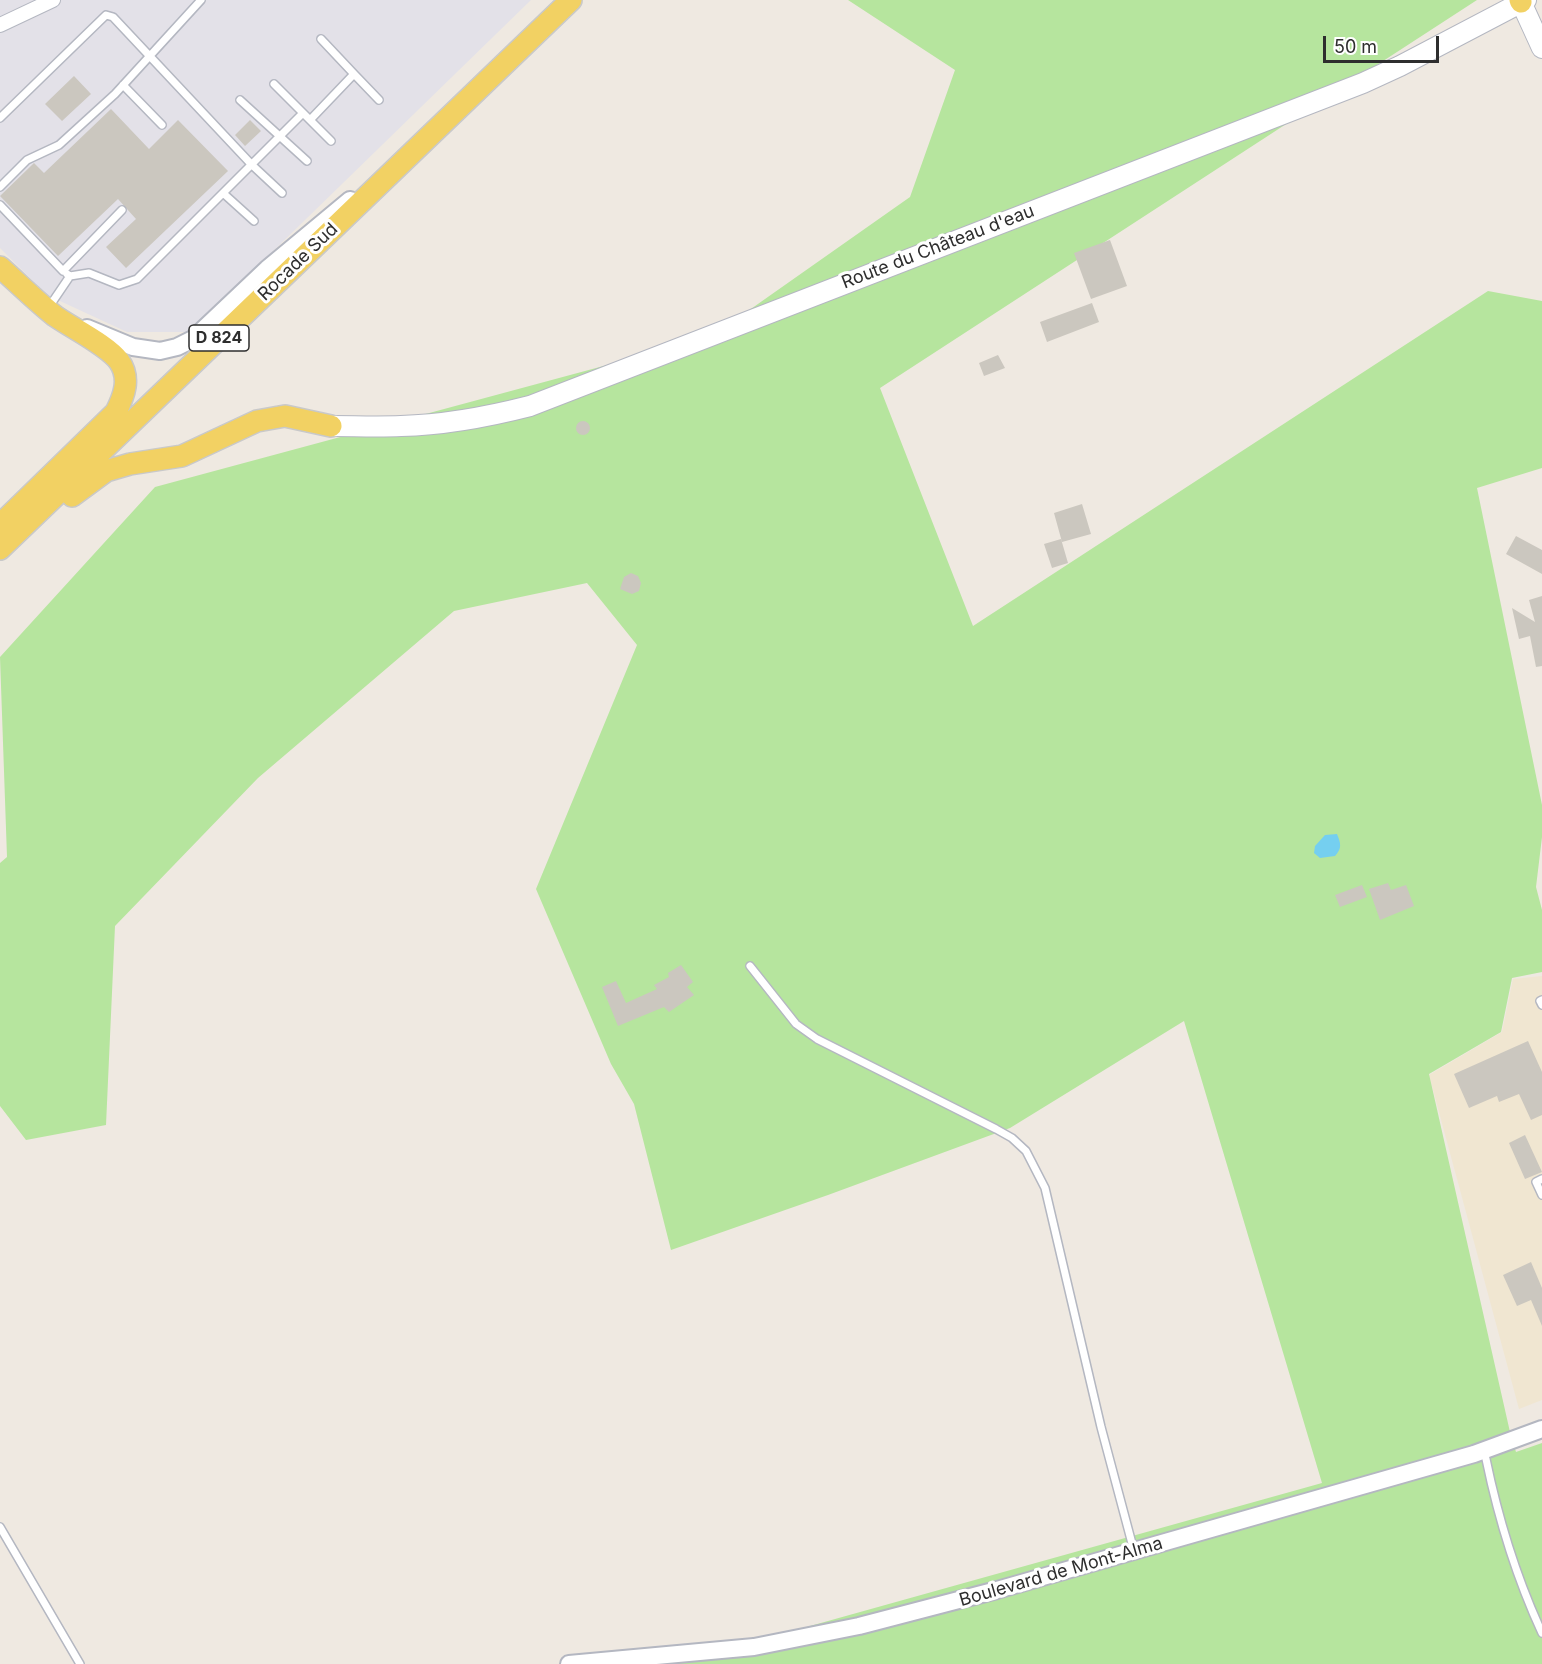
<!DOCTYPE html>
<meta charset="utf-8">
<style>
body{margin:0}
#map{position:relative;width:1542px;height:1664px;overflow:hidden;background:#efe9e1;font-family:Inter,sans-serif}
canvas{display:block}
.scale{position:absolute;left:1323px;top:36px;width:116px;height:27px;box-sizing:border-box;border:3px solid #2e2e2e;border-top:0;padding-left:8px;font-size:18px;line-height:21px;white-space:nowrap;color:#2e2e2e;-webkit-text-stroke:4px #fff;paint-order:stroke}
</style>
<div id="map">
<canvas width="1542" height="1664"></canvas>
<div class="scale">50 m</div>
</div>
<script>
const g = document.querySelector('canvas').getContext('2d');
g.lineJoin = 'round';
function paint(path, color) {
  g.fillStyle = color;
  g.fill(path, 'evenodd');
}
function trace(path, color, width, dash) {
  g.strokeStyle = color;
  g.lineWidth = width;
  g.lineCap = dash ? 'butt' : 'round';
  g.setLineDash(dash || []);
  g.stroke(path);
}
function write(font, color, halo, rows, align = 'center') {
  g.font = font + ' Inter,sans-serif';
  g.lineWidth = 6;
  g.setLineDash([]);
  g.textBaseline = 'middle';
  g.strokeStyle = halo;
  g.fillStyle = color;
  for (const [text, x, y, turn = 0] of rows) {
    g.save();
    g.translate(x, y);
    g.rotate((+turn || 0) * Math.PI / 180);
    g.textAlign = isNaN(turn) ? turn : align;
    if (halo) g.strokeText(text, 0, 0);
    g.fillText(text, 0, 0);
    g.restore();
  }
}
const industrial = new Path2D(`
 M0 0H531L190 332H127L47 295 0 248Z`);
const education = new Path2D(`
 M1542 976V1400L1519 1409 1429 1075 1502 1032 1513 979Z`);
const green = new Path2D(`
 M848 0H1477L880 388 973 626 1488 291 1542 301V468L1477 488 1542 805V837L1536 887 1542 910V972L1512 978 1501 1032 1429 1074 1510 1432 1516 1452 1542 1443V1664H674L1322 1483 1184 1021 1010 1128 828 1195 671 1250 634 1104 611 1064 536 889 637 645 587 583 454 611 258 778 115 926 106 1125 26 1140 0 1106V863L7 857 0 657 155 487 711 337 910 197 955 70Z`);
const water = new Path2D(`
 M1337 834C1341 844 1342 848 1335 856L1320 858 1314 853 1315 846 1325 835Z`);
const building = new Path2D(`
 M74 76 91 94 62 121 45 104Z
 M111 109 149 149 178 120 228 171 126 268 106 247 136 219 118 199 58 256 0 196 34 163 44 173Z
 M250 120 261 131 245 146 235 135Z
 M1110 240 1127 286 1091 299 1074 253Z
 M1092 303 1099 322 1047 342 1040 322Z
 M998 355 1005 368 984 376 979 363Z
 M576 428a7 7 0 1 1 14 0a7 7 0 1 1-14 0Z
 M1082 504 1091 534 1062 542 1054 513Z
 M1516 536 1542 550V574L1506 554Z
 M1061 539 1068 563 1052 568 1044 544Z
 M631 573 638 576 641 583 639 591 632 594 620 589 624 577Z
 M1542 596V666L1536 667 1530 636 1519 639 1512 608 1535 622 1529 600Z
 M1388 883 1391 890 1406 885 1414 906 1380 920 1369 889Z
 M1362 885 1367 897 1340 907 1335 895Z
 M681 965 693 982 687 987 694 995 669 1012 664 1007 618 1026 602 987 616 981 626 1003 657 989 654 985 669 977 668 973Z
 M1528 1041 1542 1072V1115L1531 1120 1519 1094 1499 1102 1497 1096 1469 1108 1454 1074Z
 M1525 1135 1542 1172 1525 1179 1509 1143Z
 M1531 1262 1542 1288V1326L1531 1300 1517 1306 1503 1275Z`);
const service = new Path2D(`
 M321 39 354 74
 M274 84 303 113
 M123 85 162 125
 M240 100 307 161
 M0 118 106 15 113 17 252 165 282 193
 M310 120 354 74 379 100
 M0 187 27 160 59 145 115 94 201 0
 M223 193 254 221
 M0 205 63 271 122 210
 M70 276 89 273 119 285 137 279 303 113 331 141
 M51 304 70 276 67 274
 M750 966 796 1024 817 1039 996 1129 1012 1138 1026 1151 1045 1188 1101 1427 1134 1551
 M1542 1000 1540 1001 1542 1005
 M1542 1179 1536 1182 1542 1195
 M1486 1459C1498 1517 1517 1579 1542 1633
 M0 1527 80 1664`);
const minor = new Path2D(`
 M0 25 53 0`);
const tertiary = new Path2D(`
 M87 328 133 347 160 351 177 347 193 339 267 269 350 200
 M569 1664 754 1647 859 1626 997 1590 1474 1454 1542 1429`);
const secondary = new Path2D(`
 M1521 2 1542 48
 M331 426C354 426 378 427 401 426 445 425 487 417 530 406L1363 83 1400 66 1526 0`);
const primary = new Path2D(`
 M1520 0 1521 2
 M0 267C18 283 36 301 55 316 72 328 107 345 119 361 131 378 124 396 116 412L0 525
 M72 496 106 471 130 464 182 456 257 421 285 416 331 426
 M0 549 571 0`);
const shields = [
 [219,338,60]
];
const shieldNames = [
 ["D 824",219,338]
];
const streetNames = [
 ["Route du Château d'eau",938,247,-21],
 ["Rocade Sud",298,262,-44],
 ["Boulevard de Mont-Alma",1061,1572,-16]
];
paint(industrial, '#e3e1e8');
paint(education, '#f0e6d1');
paint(green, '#b6e59e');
paint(water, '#75cff0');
paint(building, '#cbc7bf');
trace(service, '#b4b7c1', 10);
trace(minor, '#b4b7c1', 16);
trace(tertiary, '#b4b7c1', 20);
trace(secondary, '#b4b7c1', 22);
trace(primary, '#c9c9c9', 24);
trace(service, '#fff', 7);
trace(minor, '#fff', 14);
trace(tertiary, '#fff', 16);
trace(secondary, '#fff', 20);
trace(primary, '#f2d163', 21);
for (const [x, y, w] of shields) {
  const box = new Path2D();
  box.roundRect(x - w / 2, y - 13, w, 26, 4.5);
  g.fillStyle = '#fff';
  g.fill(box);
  trace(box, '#2e2e2e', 1.5);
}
write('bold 16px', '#2e2e2e', null, shieldNames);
write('18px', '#2e2e2e', '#fff', streetNames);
</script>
